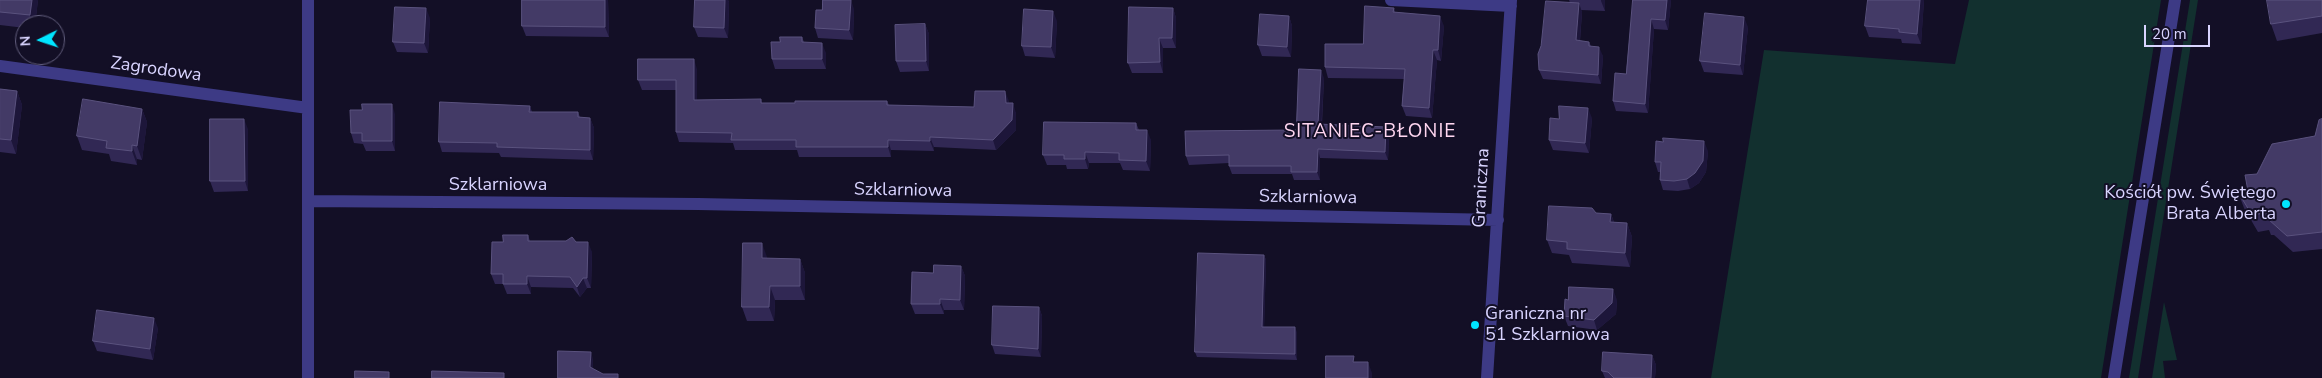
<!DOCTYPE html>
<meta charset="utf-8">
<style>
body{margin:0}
#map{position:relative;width:2322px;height:378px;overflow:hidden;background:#130f26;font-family:"Nunito Sans",sans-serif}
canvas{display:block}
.north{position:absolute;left:15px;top:15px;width:50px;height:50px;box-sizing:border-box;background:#130f26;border:1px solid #625e7d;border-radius:50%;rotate:266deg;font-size:14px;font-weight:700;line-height:20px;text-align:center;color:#d9d4ff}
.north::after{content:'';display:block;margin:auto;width:18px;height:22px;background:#00e5ff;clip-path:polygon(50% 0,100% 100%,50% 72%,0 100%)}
.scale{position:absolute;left:2144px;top:25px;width:66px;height:22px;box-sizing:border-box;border:2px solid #d9d4ff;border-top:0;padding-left:6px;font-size:15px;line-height:18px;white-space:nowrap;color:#d9d4ff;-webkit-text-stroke:4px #130f26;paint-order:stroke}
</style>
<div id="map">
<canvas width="2322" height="378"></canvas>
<div class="north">N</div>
<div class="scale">20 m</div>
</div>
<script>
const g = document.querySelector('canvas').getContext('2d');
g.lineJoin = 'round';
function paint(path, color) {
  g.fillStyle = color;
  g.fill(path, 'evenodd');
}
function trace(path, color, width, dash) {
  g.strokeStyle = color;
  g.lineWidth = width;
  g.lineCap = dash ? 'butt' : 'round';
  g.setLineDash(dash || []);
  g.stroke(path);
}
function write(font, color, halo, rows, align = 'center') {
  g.font = font + ' "Nunito Sans",sans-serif';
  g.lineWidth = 4;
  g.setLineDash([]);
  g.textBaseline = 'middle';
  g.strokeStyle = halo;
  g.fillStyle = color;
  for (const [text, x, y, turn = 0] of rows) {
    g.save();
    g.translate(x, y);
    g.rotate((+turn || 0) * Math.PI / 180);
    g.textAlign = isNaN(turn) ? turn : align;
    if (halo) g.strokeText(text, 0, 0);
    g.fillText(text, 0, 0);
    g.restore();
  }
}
const green = new Path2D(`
 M1969 0H2161L2101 378H1711L1764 50 1955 64Z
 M2190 0H2198L2138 378H2129Z
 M2164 302 2177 360 2163 361 2165 378H2152Z`);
const minor = new Path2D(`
 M1391 0 1511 6
 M0 66 308 108
 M308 201 698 204 1498 220
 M308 378V0
 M1487 378 1511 0`);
const tertiary = new Path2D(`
 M2114 378 2175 0`);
const wall = new Path2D(`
 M0 0H38L35 25H25V28L0 25Z
 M522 0H608L609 37 526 36 522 26Z
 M695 0H728L729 2 728 38 698 37 694 27Z
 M1569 0H1605V11L1581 10 1582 12 1580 41 1589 42 1591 46 1603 56 1601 84 1543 79 1539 70 1570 3Z
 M1633 0H1671L1668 30 1654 29 1648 113 1616 111 1613 101 1626 74Z
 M1868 0H1924L1921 44 1902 43 1901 39 1869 37 1865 26Z
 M2322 0V33L2277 41 2271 24Z
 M1173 8 1176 18V48H1163V73H1132L1128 63Z
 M1394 8 1395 12 1444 26 1441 61 1437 60 1432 118 1406 116 1402 106 1404 79 1328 78 1325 67 1363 44Z
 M854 9 853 40 818 38 815 28 822 10Z
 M1289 16 1292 26 1291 57 1262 56 1258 45Z
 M430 18 428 53 397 52 393 42Z
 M1057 21 1055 58 1025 56 1022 46Z
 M925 24 929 34V71L900 72 896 61Z
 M1748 27 1743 75 1704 72 1700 61Z
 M802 37 804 42 826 53V69H775L772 59 780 42Z
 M697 69V100L761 99 762 103H795L887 101 889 105 974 107 1009 101V103L1016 113V130L996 150 934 147V151L891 150V157H799L797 150H735L733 143 679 142 676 132V90H642L638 80Z
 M1324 78 1322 124 1389 135 1388 160 1320 158V180H1294L1292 174H1232L1229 166V163L1189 165 1186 156 1296 130Z
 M0 89 17 91 22 105 16 154 0 152Z
 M530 106 532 112H578L580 117 590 118 594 128 593 160 501 157 499 153 442 152 439 142Z
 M142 109 147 122 142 160 137 159V165L111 161 109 154 82 150 77 136Z
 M395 114V151H366L363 144 354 143 351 133Z
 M1592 118 1589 153 1553 150 1549 140Z
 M2322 119V249L2293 252 2274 235H2271L2269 230 2258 232 2244 208 2238 192 2248 191 2257 174 2315 136Z
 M1136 123 1139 130 1151 140 1150 171 1123 170 1120 163H1089L1088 169H1067L1066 165H1047L1043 155Z
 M248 129V191L214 192 210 181Z
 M1708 151 1706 172 1699 183 1690 189 1678 191 1663 190 1660 180V172H1658L1655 162Z
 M1596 213 1611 214 1614 222 1627 223 1632 237 1630 267 1572 263 1569 255 1552 253 1547 240Z
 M528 235 530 241 576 242 592 252 591 288H587L580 297 573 288 531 287V294H507L503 284H495L491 274 503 242Z
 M1264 255 1266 260 1264 327 1297 332V360L1197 357 1195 352Z
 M767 257V258L800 259 805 273V300H775L774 321H747L742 307Z
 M961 266 965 276 964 310H944V314H915L911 304Z
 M1617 300 1616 314 1597 330 1568 326 1564 316Z
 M1039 307 1042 316 1041 357 995 354 992 345Z
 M158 328 153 360 97 351 93 341Z
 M1652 355 1656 365 1655 378H1605L1602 371Z`);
const shadedWall = new Path2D(`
 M32 0H38L35 25H33L30 15Z
 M605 0H608L609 37 605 27Z
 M725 0H728L729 2 728 38 724 28Z
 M851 0 854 9 853 40 849 30Z
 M1601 0H1605V11L1601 1Z
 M1667 0H1671L1668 30 1665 20Z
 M1920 0H1924L1921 44 1917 34Z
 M1579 3 1582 12 1579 49 1576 40Z
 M426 8 430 18 428 53 424 43Z
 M1173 8 1176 18V48L1172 38Z
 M1053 11 1057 21 1055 58 1051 47Z
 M1289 16 1292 26 1291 57 1287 47Z
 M1440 16 1444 26 1441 61 1438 50Z
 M1744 17 1748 27 1743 75 1740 65Z
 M1651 19 1654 29 1648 113 1645 104Z
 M925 24 929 34V71L926 61Z
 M1159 38 1163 48V73L1160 62Z
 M822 43 826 53V69L822 59Z
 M1599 47 1603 56 1601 84 1598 75Z
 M1433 50 1437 60 1432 118 1429 108Z
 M694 59 697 69V110L694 100Z
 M1321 70 1324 78 1321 132 1318 124Z
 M17 91 22 105 16 154 11 140Z
 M1005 91 1009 101V113L1006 103Z
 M1013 103 1016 113V130L996 150 993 140Z
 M392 104 395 114V151L392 141Z
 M1588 108 1592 118 1589 153 1585 143Z
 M142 109 147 122 142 160 137 146Z
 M590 118 594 128 593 160 590 150Z
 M244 119 248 129V191L245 181Z
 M1386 127 1389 135 1388 160 1385 152Z
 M1147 130 1151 140 1150 171 1146 161Z
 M930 137 934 147V151L930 141Z
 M888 140 891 150V157L888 147Z
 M1704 141 1708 151 1706 172 1699 183 1690 189 1687 179Z
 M132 145 137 159V165L132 151Z
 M1318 149 1320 158V180L1317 172Z
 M1085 152 1089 163 1088 169 1085 159Z
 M1611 214 1616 228 1610 222Z
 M1627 223 1632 237 1630 267 1625 253Z
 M588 242 592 252 591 288 587 278Z
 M762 243 767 257V272L762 258Z
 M1264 255 1266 260 1264 333 1262 327Z
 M800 259 805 273V300L800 286Z
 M961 266 965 276 964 310 960 300Z
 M527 276 531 287V294L527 284Z
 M583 278 587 288 580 297 577 287Z
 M770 286 775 300 774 321 769 307Z
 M1613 289 1617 300 1616 314 1597 330 1594 320Z
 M940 299 944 310V314L940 304Z
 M1039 307 1042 316 1041 357 1038 349Z
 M154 318 158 328 153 360 150 349Z
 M1295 327 1297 332V360L1295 354Z
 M591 352 593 359V374L590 367Z
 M1652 355 1656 365 1655 378H1651Z
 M1368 362 1372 373V378H1368Z`);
const building = new Path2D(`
 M0 0H32L30 15 0 12Z
 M522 0H605V27L522 26Z
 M695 0H725L724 28 694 27Z
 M823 0H851L849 30 815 28 816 10H822Z
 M1633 0H1667L1665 20 1651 19 1645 104 1613 101 1615 73 1626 74Z
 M1868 0H1920L1917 34 1899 32V29L1865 26Z
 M2267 0H2322V16L2271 24Z
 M1546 1 1579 3 1576 40 1589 42V46L1599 47 1598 75 1539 70 1538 54 1541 46Z
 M1365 6 1394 8 1393 12 1440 16 1438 50H1433L1429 108 1402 106 1405 69 1325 67V44H1363Z
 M395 7 426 8 424 43 393 42Z
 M1129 7 1173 8 1172 38H1159L1160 62 1128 63Z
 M1024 9 1053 11 1051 47 1022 46Z
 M1705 13 1744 17 1740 65 1700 61Z
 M1260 14 1289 16 1287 47 1258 45Z
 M925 24 926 61H896L895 25Z
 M780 37H802V42L822 43V59H772L771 42H780Z
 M638 59H694V100L761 99V103H795V101H887V105L974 107 975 91H1005L1006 103H1013L1012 120 993 140 930 137V141L888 140V147H796V140H731L732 133 676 132V80H638Z
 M1299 69 1321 70 1318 124 1386 127 1385 152 1318 149 1317 172H1291V166H1229V155L1186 156 1185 131 1296 130Z
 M0 89 17 91 11 140 0 139Z
 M83 99 142 109 137 146 132 145V151L106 148 107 141 77 136Z
 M440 102 530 106 529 112H578V117L590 118V150L497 147V143L439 142Z
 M362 104H392V141H362V133H351L350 110H362Z
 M1559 106 1588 108 1585 143 1549 140 1550 118 1559 119Z
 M210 119H244L245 181H210Z
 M2322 119V232L2287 236 2268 219H2265L2264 213 2252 215 2238 192 2248 191 2245 175 2257 174 2272 144 2315 136 2319 120Z
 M1044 122 1136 123V130H1147L1146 161 1119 160V153L1085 152V159H1064V155H1043Z
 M1663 138 1704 141 1703 161 1695 173 1687 179 1674 181 1660 180 1661 162H1655L1656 141 1663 142Z
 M1549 206 1592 208 1596 213 1611 214 1610 222 1627 223 1625 253 1567 249V242L1547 240Z
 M503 235H528V241H566L572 237 576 242H588L587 278H583L577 287 570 277 527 276V284H503V274H491L492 242H503Z
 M743 243H762V258L800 259V286H770L769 307H742Z
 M1198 253 1264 255 1262 327H1295V354L1195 352Z
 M934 265 961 266 960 300 940 299V304H911L912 272 933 273Z
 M1569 287 1613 289 1612 303 1594 320 1564 316 1565 299 1568 300Z
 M993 306 1039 307 1038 349 992 345Z
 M97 310 154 318 150 349 93 341Z
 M558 351 591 352 590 367 603 374H618V378H558Z
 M1603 352 1652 355 1651 378H1614L1608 372 1602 371Z
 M1326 356H1354L1353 362H1368V378H1326Z
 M355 371 389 372V378H355Z
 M432 371 504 373V378H432Z`);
const markers = [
 [2286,204,5,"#00e5ff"],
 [1475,325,5,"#00e5ff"]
];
const streetNames = [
 ["Zagrodowa",156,70,8],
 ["Szklarniowa",498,186],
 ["Graniczna",1482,188,-87],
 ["Szklarniowa",903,191,1],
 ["Szklarniowa",1308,198,1]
];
const poiNames = [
 ["Kościół pw. Świętego",2276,194],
 ["Brata Alberta",2276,215],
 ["Graniczna nr",1485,315,"left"],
 ["51 Szklarniowa",1485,336,"left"]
];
const neighbourhoodNames = [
 ["SITANIEC-BŁONIE",1370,132]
];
paint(green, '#12302f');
trace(minor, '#3d3a85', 12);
trace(tertiary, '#3d3a85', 12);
paint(wall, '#312854');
paint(shadedWall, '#1d163a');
paint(building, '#433a66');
trace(building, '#5a527e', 1);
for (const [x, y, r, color] of markers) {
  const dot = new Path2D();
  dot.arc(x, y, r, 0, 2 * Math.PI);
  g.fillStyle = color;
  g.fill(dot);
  trace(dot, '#130f26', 2);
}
write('18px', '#d9d4ff', '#130f26', streetNames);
write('18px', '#d9d4ff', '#130f26', poiNames, 'right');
g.letterSpacing = '1px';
write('19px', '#ffd6f0', '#130f26', neighbourhoodNames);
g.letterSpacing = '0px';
</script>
